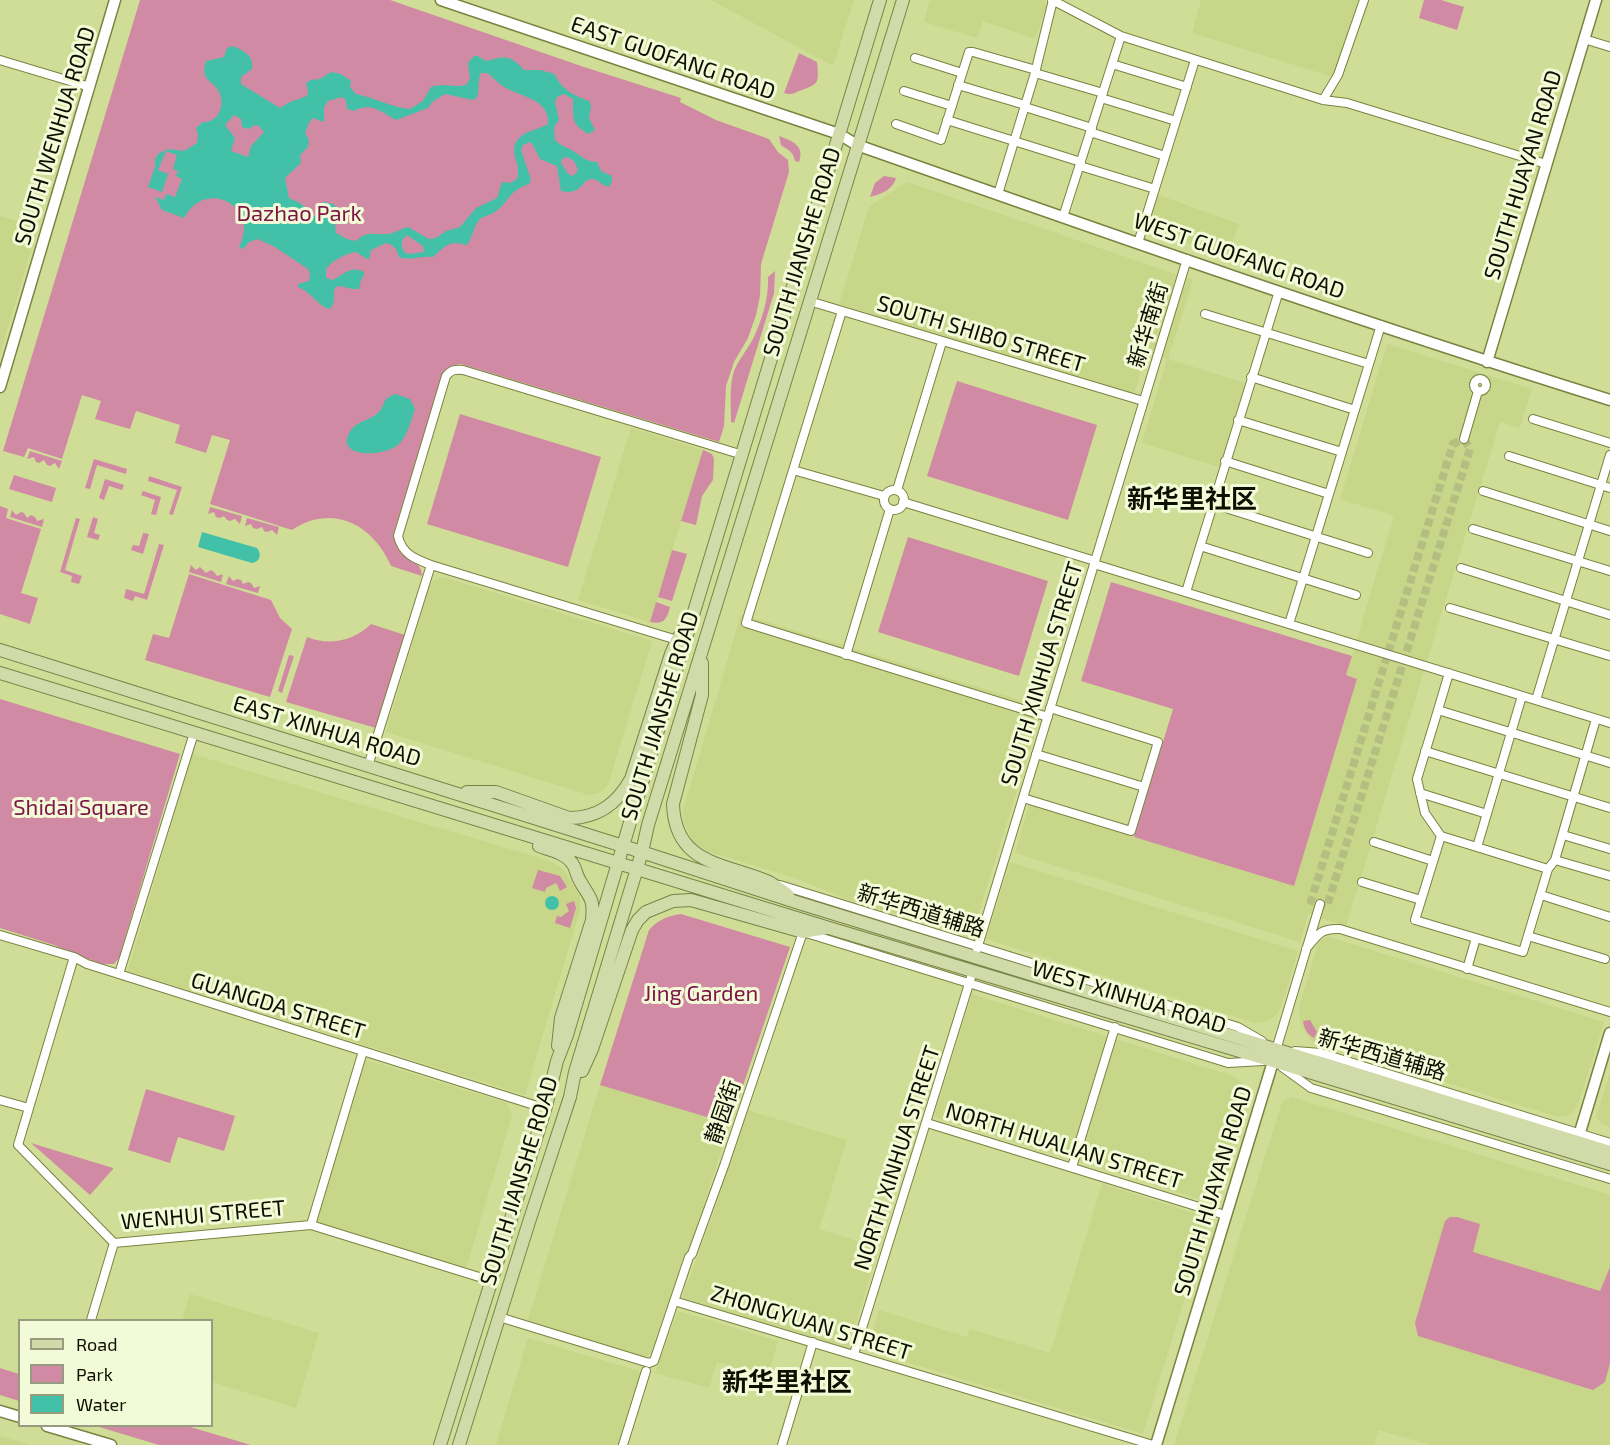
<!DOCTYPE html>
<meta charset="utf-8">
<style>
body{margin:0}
#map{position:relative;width:1610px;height:1445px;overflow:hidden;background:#d0dd97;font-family:"Exo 2",sans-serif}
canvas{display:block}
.legend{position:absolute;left:18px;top:1319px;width:195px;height:108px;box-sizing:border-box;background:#f3fad7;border:2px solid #979c81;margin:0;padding:8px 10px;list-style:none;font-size:18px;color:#0d1000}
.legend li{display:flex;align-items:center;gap:12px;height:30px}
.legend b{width:30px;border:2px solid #979c81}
</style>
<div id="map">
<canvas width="1610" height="1445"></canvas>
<ul class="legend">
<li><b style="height:8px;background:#d1daa9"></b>Road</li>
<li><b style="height:16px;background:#d18aa3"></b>Park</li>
<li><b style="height:16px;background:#43c1a8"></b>Water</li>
</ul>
</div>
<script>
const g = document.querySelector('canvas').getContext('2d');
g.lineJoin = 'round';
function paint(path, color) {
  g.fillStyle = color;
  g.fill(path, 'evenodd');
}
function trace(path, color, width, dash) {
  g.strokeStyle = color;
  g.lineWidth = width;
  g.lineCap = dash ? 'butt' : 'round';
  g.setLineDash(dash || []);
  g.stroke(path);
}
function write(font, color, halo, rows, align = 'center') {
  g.font = font + ' "Exo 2","Noto Sans SC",sans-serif';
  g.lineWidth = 6;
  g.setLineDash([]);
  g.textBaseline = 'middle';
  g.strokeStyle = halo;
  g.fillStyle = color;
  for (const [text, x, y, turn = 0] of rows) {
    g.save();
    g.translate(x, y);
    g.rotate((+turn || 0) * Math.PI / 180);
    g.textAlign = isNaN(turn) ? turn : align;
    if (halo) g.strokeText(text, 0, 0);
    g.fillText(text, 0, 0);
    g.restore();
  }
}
const built = new Path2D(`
 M711 0H854L833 66Z
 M930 0H1043L1047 5 1035 39 983 21 977 38 924 22Z
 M1201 0H1358L1333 77 1192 33Z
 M907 182 1193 280 1168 359 1245 383 1219 467 1142 443 1167 359 1146 353 1134 395 839 304 869 207Z
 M1156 194 1239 224 1227 257 1145 227Z
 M0 216 38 227 0 354Z
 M1387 344 1532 389 1520 428 1500 422 1346 926 1308 914 1300 942 1015 853 1029 805 1294 886 1357 679 1346 675 1394 516 1340 499Z
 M631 428 703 450 650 622 578 600Z
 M443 577 652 641 609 782 604 790 597 794 589 795 386 732 429 587 433 581Z
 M741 614 1043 707 974 928 959 933 847 899 792 877 706 851 693 842 684 822 683 811Z
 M192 754 550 861 564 870 580 897V910L525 1095 128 971Z
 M1010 862 1298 951 1281 1007 1275 1016 1266 1022 1255 1023 986 939Z
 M1329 937 1604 1022 1578 1105 1570 1115 1558 1117 1312 1041 1301 1027 1299 1008 1318 943 1321 939Z
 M972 994 1233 1076 1243 1084 1246 1096 1213 1203 934 1117Z
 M363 1059 507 1103 512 1115 466 1268 314 1222Z
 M1610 1072V1127L1603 1125 1596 1117Z
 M600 1085 730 1124 686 1259 652 1354 643 1357 527 1323Z
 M1292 1097 1610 1195V1445H1430L1379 1430 1374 1445H1174L1282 1102Z
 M747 1110 847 1140 819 1229 879 1248 848 1348 682 1298 713 1215Z
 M1102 1184 1209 1218 1143 1434 867 1350 879 1310 967 1337 970 1329 1050 1353Z
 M190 1294 319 1333 296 1408 212 1382V1320H182Z
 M678 1311 778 1341 767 1378 717 1362 709 1388 655 1373Z
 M528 1338 639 1371 640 1380 619 1445H496Z
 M0 1436 30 1445H0Z`);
const green = new Path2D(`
 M140 0H390L584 67 681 98 680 102 716 120 769 139 778 152 788 160 789 172 761 264 760 296 756 315 748 338 734 362 726 386 724 426 719 442 461 364 455 365 444 371 393 535C395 543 397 549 402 554 410 562 422 562 422 576L391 566C373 525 333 503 292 530L210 504 230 440 212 435 206 453 175 443 180 425 136 411 130 429 95 419 101 401 82 395 62 459 28 448 24 457 3 451Z
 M1424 0H1441L1464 7 1457 30 1419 18Z
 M799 53 817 62C819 84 819 84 799 91 793 94 791 95 784 93Z
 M779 136C793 141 805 146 799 162L795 161C793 151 788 150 781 145Z
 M884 176 896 178C893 190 881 194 870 197L875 183Z
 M775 271 774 293 734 423 731 422C731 405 729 387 734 371 739 359 747 350 753 339 762 320 769 298 768 277Z
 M957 381 1097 425 1068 520 927 476Z
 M460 414 601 457 568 567 427 524Z
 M703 450 712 454 714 459 713 480 702 496 696 525 681 521Z
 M30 451 62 461 59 469 55 463 50 466 47 465 44 460 39 463 36 462 34 457 27 459Z
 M94 459 127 469 126 474 97 465 90 489 85 488Z
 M14 475 56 488 52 502 9 489Z
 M149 476 182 487 173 515 169 514 177 490 148 481Z
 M105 479 124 485 122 490 109 486 104 500 99 498Z
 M143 491 161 497 156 515 151 514 155 500 141 495Z
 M0 506 8 509 6 518 41 529 21 593 38 598 30 624 0 614Z
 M210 507 242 516 240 524 235 519 230 521 227 520 224 516 220 518 216 517 214 512 208 514Z
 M12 510 16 515 21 512 24 513 27 518 31 515 35 517 37 521 44 519 42 527 10 517Z
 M93 517 98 519 94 533 100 535 98 540 87 537Z
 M76 518 80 519 65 570 82 576 79 584 71 582 72 576 60 572Z
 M247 518 279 527 277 535 272 530 267 532 264 531 262 527 257 529 253 528 251 524 245 526Z
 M143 533 149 534 143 554 131 550 133 545 139 546Z
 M908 537 1048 581 1019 676 878 632Z
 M159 544 164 545 147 600 135 596 133 601 124 598 126 589 144 594Z
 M672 550 687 554 672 601 658 597Z
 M191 565 196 570 200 567 206 573 211 570 214 572 217 576 223 574 221 582 189 572Z
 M189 574 271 600 280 618 292 629 270 697 145 660 153 634 169 638Z
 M229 576 233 581 237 579 241 580 243 584 248 582 251 583 254 588 260 586 258 593 226 584Z
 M1111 582 1352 656 1346 675 1357 679 1294 886 1134 837 1173 709 1081 681Z
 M656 602 670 607C667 619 664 625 650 622Z
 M371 624 405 635 376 728 286 702 307 637C329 646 354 641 371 624Z
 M289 655 294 656 282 693 278 691Z
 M0 699 180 754 119 958 114 964H101L54 945 0 928Z
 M538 870 560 876 567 887 560 891 556 883 546 888 545 892 532 888Z
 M880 889 894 893 891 904 877 899Z
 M574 901 576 908 570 928 555 923 557 916 561 917 569 911 566 904Z
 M681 914 790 947 730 1124 600 1085 649 930C658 920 667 916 681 914Z
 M1310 1020 1317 1032 1314 1038C1307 1034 1304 1028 1303 1021Z
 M146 1089 235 1116 224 1151 178 1137 170 1163 128 1150Z
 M31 1143 113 1168V1169L90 1195Z
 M1450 1217H1457L1480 1224 1473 1252 1600 1291 1610 1267V1363L1605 1382 1593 1390 1418 1336 1415 1323 1445 1221Z
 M0 1368 19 1374V1401L0 1395Z
 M96 1426H187L251 1445H159Z`);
const water = new Path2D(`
 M233 46C244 51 254 55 252 69L241 77V84L280 108 290 102 307 96 308 91 306 83 311 80 320 79 331 72 341 74 351 81 350 87 356 94C375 98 391 107 410 109L423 101 431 87C445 83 453 88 466 85L470 79 468 63 474 56H478L486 61C505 56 510 54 524 70H540L555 74C560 89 575 96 589 101L591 106 589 118 595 130 589 134C571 125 573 117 573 99L564 94 557 97 555 102 559 120 554 127 555 140C562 147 566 146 573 151 582 156 586 162 597 162L601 171 612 176V181L609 187C602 186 598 179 592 179 581 179 583 196 561 191L557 166 540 159 533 145 530 142 523 145 521 150 531 180 529 184C508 190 508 205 493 213 486 217 481 216 477 223 473 230 472 238 467 245 447 240 446 246 433 257 420 256 412 261 399 257 397 249 394 245 386 243L371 250 369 259H367L356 252C346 253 332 261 326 269V278L333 280C344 274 352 265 364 272V275L361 280 359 289C351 290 345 286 337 286L334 290C334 298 335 303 330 309 317 306 313 293 298 287V284L309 281 310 274 308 269 275 247 258 239 249 242 243 249 239 247C261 206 205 177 184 218L162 210 155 197 164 200 166 194 175 197 182 179 176 176 178 171 173 169 177 155 166 151 158 170 168 174 162 192 148 187 155 167V159L159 153 169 149 184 151 197 143 198 135 196 128 203 122C217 123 225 108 220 94 214 79 199 82 206 61L224 57 227 48ZM481 73H487C492 76 496 81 501 85 517 97 550 97 548 124 540 129 531 130 524 134 503 148 523 162 517 179L510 183 502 182 497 198 476 208 460 227 446 231 436 238 429 239 408 227C401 229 395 233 389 234 375 235 367 230 356 241L347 239 336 233 335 225 341 216V211L333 204 324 202 320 204 321 211 315 216 308 214C305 204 298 202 289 198L285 178 301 163 300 155 308 147 309 140 305 133 309 123 313 118 324 122V107L328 101 342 97 346 100 347 109 354 111C371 101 383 113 396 120L428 108 432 102 445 94 473 100 477 97C480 89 477 81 481 73ZM234 115 241 119 242 127 249 129 255 125 259 126 264 132 251 146 248 157 231 151 235 138 225 125ZM566 157C574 159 576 163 578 171L573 176 568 174 561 163 562 159ZM407 235 423 246 424 252 409 254 404 252 402 247V240Z
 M396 394 410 399 415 409C411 420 408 434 400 443 387 458 331 459 351 430 357 421 371 420 378 413 387 404 380 399 396 394Z
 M202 532 257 548C262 554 260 562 252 563L198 547Z
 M545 903a7 7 0 1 1 14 0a7 7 0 1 1-14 0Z`);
const streetTunnel = new Path2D(`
 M1464 439 1470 449 1327 906 1311 901 1453 444Z`);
const street = new Path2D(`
 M1052 0 1121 36 1323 100 1347 103 1546 164
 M1584 39 1610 47
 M915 58 962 73
 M0 60 90 87
 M1112 64 1187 87
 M1035 73 1103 93
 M958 85 1025 105
 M904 91 952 106
 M1101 98 1176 121
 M1323 100 1338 75 1364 0
 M1025 107 1092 128
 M947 120 1081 162
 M896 124 941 140 969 52H973L1036 70
 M1090 132 1165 156
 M1080 166 1155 189
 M998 194 1035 73 1053 0
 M1063 217 1121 36
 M1138 243 1195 60
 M809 301 1143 401
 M842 311 746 623 1048 717
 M1205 314 1369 364
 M1251 377 1355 410
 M1474 385a6 6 0 1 1 12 0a6 6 0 1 1-12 0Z
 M1533 419 1610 443
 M1238 420 1342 452
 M1464 439 1478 391
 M1509 456 1610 488
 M1225 461 1329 494
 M793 470 884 496
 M897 490 942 342
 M884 500a10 10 0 1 1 20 0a10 10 0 1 1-20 0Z
 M1483 491 1610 531
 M903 502 1095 561
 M1213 504 1368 553
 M1473 529 1610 571
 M1200 546 1356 595
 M1094 564 1610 723
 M431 565 677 640
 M1461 568 1610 615
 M1186 592 1279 291
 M1450 608 1610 656
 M1289 624 1381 325
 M846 655 890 509
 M1449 673 1438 710 1610 763
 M1536 700 1610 455
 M1438 710 1417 779 1425 813 1441 836 1415 920 1523 952 1548 869 1555 860 1596 719
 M1425 751 1610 808
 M1036 754 1144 787
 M368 766 431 565C415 559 402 554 398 536L446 376C451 370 455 369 463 370L743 455
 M1420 793 1487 814
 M1023 798 1131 831 1158 742 1050 708
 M1563 835 1610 849
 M1441 836 1548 869
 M1374 842 1433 861
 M1477 847 1522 696
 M1555 860 1610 876
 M1362 882 1421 900
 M780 885 1238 1027 1262 1041
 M1541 895 1610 917
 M0 935 74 957 87 964 534 1105 545 1110
 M1528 936 1605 959
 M977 949 1187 259
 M1306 949C1318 934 1321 928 1340 929L1610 1012
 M1467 969 1476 938
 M119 974 194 733
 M1276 1050 1320 904
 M1295 1051 1321 1053 1610 1143
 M1282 1067 1311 1088 1610 1179
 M0 1100 29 1108 18 1145 114 1243 311 1225 492 1281
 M29 1108 74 957
 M927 1123 1225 1215
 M1072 1167 1115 1027
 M311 1225 363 1051
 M674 1301 1153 1445
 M499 1317 649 1363 654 1361 689 1257 692 1254 724 1166 803 932 1228 1063 1263 1061
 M91 1320 114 1243
 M854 1354 973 971
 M623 1445 646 1371
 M782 1445 813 1342`);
const secondary = new Path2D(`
 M441 0 839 134 857 145C1107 233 1357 321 1610 400
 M1487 362 1596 0
 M0 387 115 0
 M1577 1142 1610 1033
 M0 1411 20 1417
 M47 1426 111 1445
 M1156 1445 1275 1055`);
const primary = new Path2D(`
 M0 650 623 846 799 903 1610 1152
 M702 663V695L673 804C675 866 726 863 769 882 775 885 782 891 788 895
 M0 673 829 928 1273 1061 1610 1164
 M467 792H496L569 818C598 818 617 804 631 779L671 654 677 640 685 628
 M539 846C550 850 565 853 572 863 576 868 576 875 580 881 590 899 594 897 592 920L561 1018 558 1046
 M582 1071 592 1049 632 930 638 920 646 912 673 901 691 900 803 932 826 928
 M440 1445 545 1110 557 1061 567 1035 631 819 880 0
 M459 1445 529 1222 570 1097 575 1072 642 852 648 825 903 0`);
const streetNames = [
 ["EAST GUOFANG ROAD",673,58,19],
 ["SOUTH WENHUA ROAD",55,136,-73],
 ["SOUTH HUAYAN ROAD",1523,175,-73],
 ["SOUTH JIANSHE ROAD",802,252,-73],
 ["WEST GUOFANG ROAD",1239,256,19],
 ["新华南街",1148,325,-73],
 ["SOUTH SHIBO STREET",981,334,17],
 ["SOUTH XINHUA STREET",1042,674,-73],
 ["SOUTH JIANSHE ROAD",660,716,-73],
 ["EAST XINHUA ROAD",327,731,17],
 ["新华西道辅路",921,911,17],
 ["WEST XINHUA ROAD",1129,997,17],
 ["GUANGDA STREET",278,1006,17],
 ["新华西道辅路",1382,1055,16],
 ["静园街",723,1112,-71],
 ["NORTH HUALIAN STREET",1064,1146,17],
 ["NORTH XINHUA STREET",897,1158,-72],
 ["SOUTH JIANSHE ROAD",519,1181,-73],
 ["SOUTH HUAYAN ROAD",1213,1191,-73],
 ["WENHUI STREET",203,1215,-5],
 ["ZHONGYUAN STREET",811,1323,17]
];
const parkNames = [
 ["Dazhao Park",299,214],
 ["Shidai Square",81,808],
 ["Jing Garden",701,994]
];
const quarterNames = [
 ["新华里社区",1192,499],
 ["新华里社区",787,1382]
];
paint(built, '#c7d688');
paint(green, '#d18aa3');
paint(water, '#43c1a8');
trace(streetTunnel, '#b3be80', 8, [8, 4]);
trace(street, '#788340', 10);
trace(secondary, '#788340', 13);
trace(primary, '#798448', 14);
trace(street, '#fff', 8);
trace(secondary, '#fff', 10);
trace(primary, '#d1daa9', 12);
write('22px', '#0d1000', '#f3fad7', streetNames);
write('22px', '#7d1347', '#f3fad7', parkNames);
write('bold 26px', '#0d1000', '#f3fad7', quarterNames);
</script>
